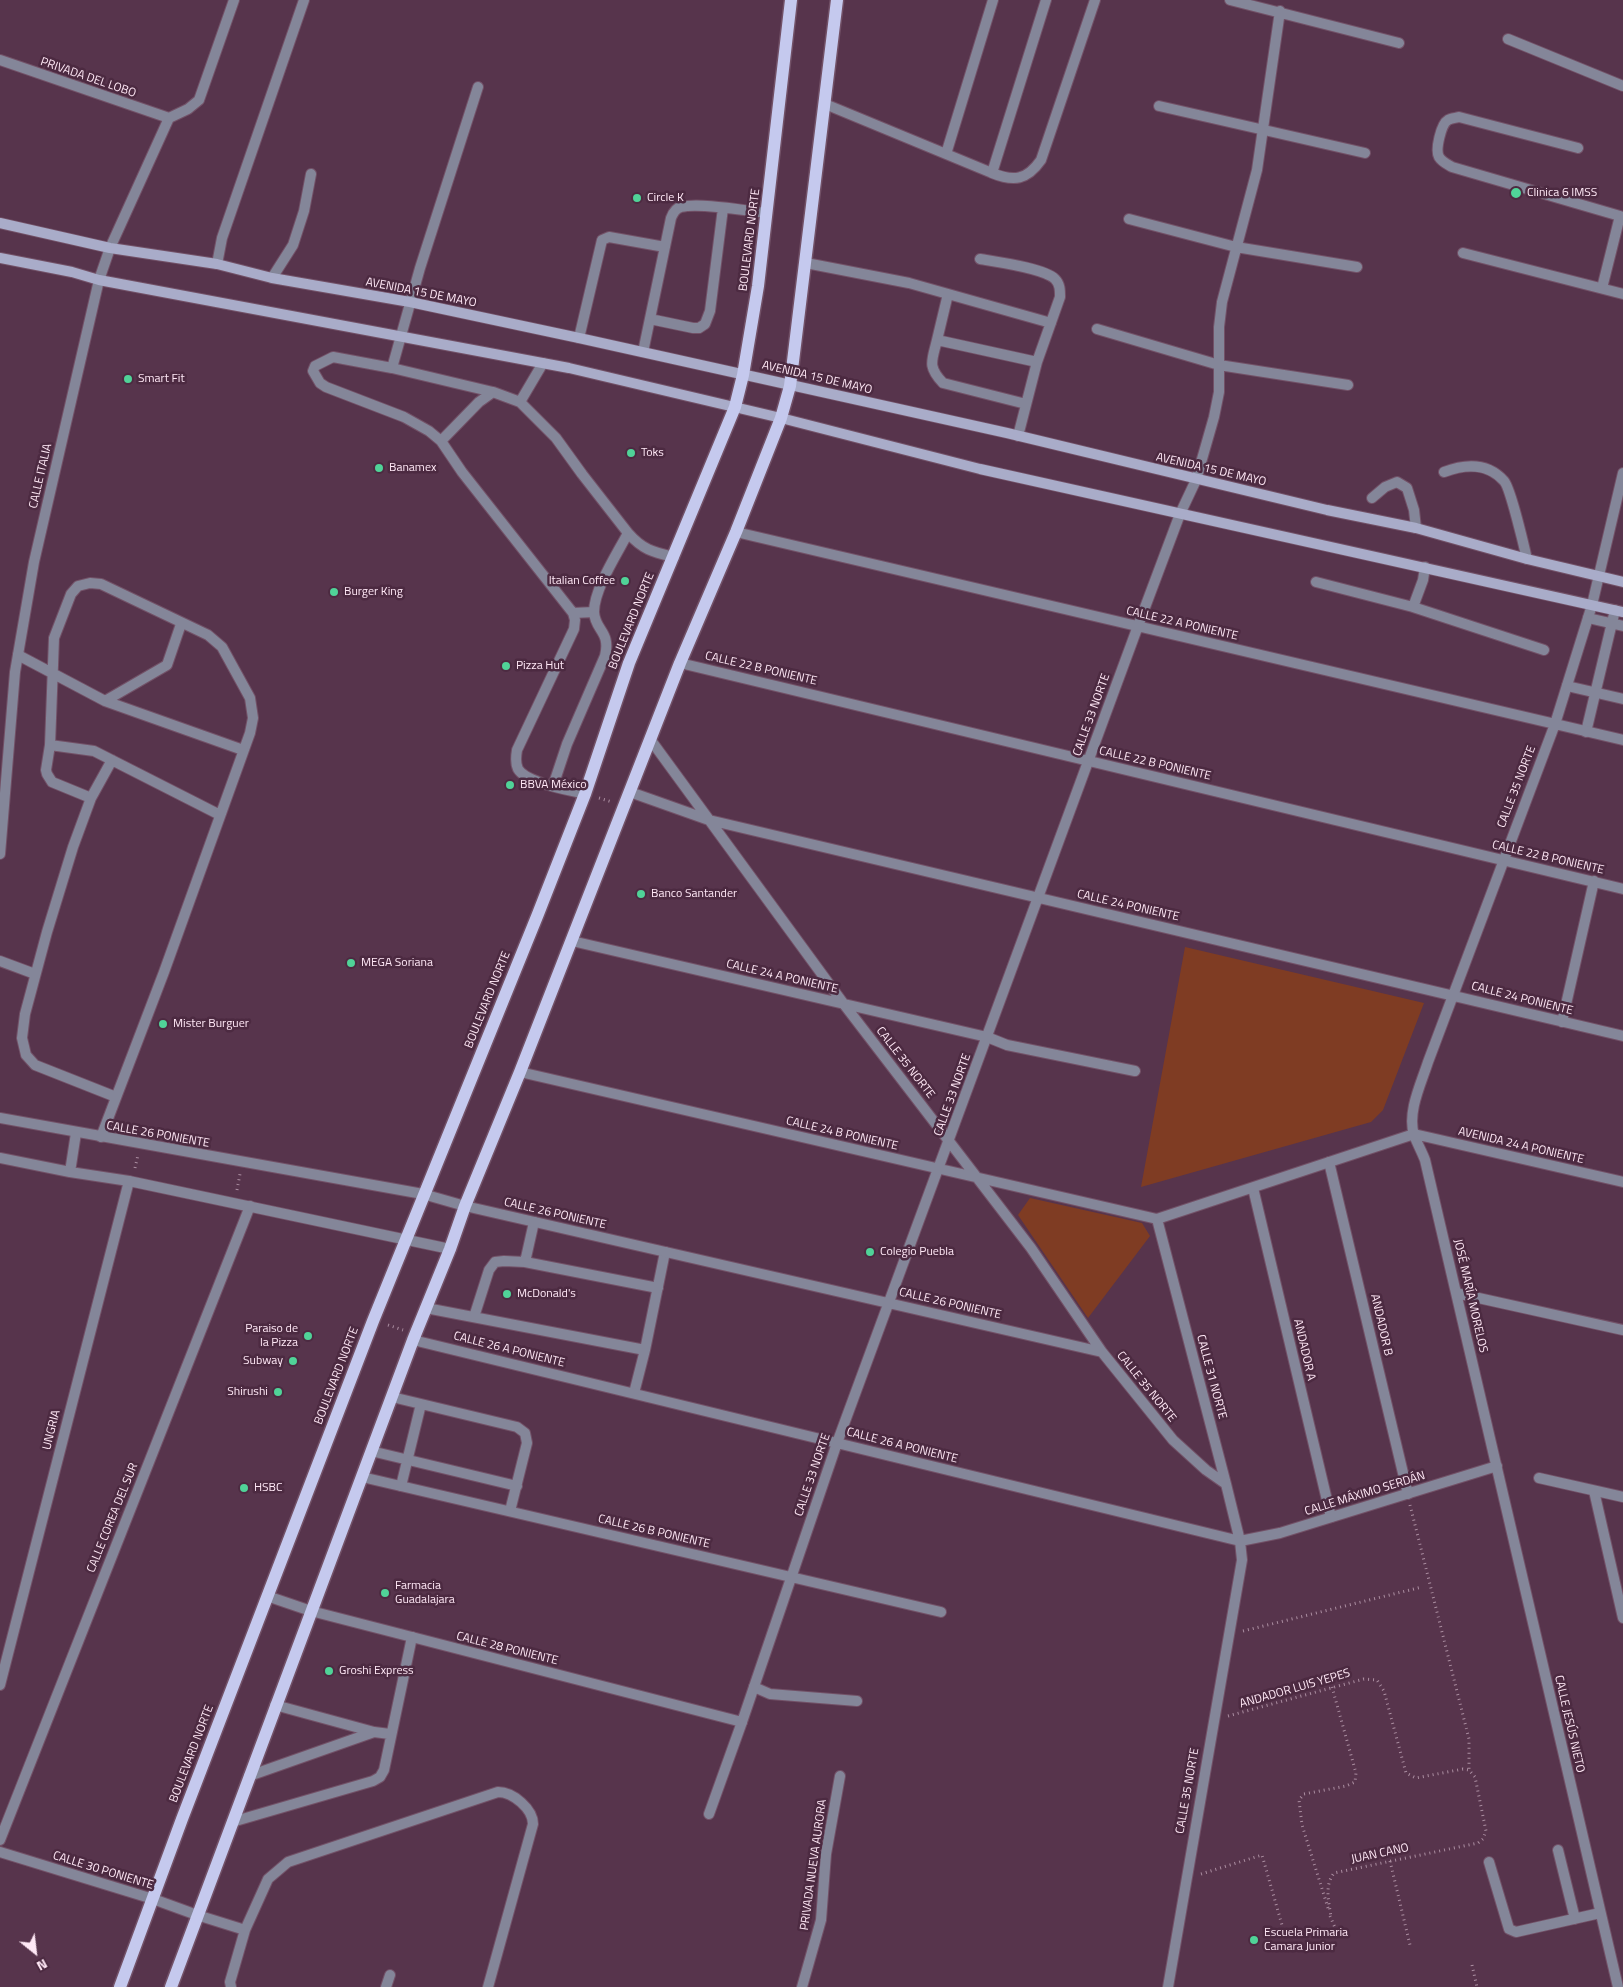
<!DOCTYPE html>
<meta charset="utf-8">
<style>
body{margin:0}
#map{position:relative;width:1623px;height:1987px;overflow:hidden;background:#57344c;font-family:"Titillium Web",sans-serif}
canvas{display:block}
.north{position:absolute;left:10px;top:1927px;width:50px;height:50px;-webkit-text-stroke:4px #4c2a41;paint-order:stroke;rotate:151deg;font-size:14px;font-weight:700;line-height:20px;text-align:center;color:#ffe8f6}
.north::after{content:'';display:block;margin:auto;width:18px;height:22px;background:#ffe8f6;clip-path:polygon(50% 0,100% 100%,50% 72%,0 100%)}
</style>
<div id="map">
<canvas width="1623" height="1987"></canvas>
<div class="north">N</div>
</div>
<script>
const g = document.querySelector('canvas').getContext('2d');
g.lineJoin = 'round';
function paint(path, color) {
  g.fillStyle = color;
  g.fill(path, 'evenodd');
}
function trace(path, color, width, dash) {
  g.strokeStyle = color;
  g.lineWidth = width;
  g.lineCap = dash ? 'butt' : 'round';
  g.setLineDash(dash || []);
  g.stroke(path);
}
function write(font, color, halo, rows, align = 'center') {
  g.font = font + ' "Titillium Web",sans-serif';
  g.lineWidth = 5;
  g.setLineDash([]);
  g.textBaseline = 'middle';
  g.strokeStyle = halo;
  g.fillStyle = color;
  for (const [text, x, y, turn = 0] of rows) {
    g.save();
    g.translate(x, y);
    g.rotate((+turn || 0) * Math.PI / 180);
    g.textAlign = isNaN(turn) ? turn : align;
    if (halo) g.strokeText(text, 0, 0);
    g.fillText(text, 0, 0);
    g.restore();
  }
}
const green = new Path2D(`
 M1185 947 1424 1003 1383 1110 1371 1122 1141 1187Z
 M1030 1198 1142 1223 1150 1236 1088 1318 1018 1215Z`);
const path = new Path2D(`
 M599 798 612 802
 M135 1168 138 1155
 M237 1190 240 1174
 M388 1325 403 1330
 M1410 1505 1469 1739V1770
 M1243 1631 1422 1587
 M1228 1716 1364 1679 1377 1680 1384 1691 1406 1773 1416 1778 1463 1769 1469 1770 1475 1777 1486 1831 1483 1839 1478 1843 1334 1873C1324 1886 1329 1902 1331 1917
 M1390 1861 1410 1945
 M1201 1874 1262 1855 1282 1925
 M1328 1908 1302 1825 1299 1800 1304 1794 1346 1786 1355 1782 1356 1773 1332 1687
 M1330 1916 1339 1937
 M1472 1965 1477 1987`);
const service = new Path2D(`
 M1046 0 992 173C1014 182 1027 180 1041 160L1095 0
 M1508 39 1623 86
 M825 104 992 173
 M1578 148 1459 117C1456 118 1451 118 1448 120 1441 124 1435 150 1439 157 1442 162 1447 164 1452 167L1620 216 1602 288
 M946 154 993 0
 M1463 253 1623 294
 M806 263 909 283 1051 323
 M217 264 222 238 304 0
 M272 278 293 245 304 211 311 174
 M948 294 937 340 1037 362 1060 297C1060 290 1060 284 1055 279 1044 268 997 262 980 259
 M650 319 693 328H699L705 324 710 311 723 208
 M579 338 602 240 609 237 665 247
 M937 340C932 361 927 366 943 383L1026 404
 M643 352 671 218C673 213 676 208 681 207 699 202 747 211 767 213
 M392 368 420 268 478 87
 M520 402 543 363
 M1018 436 1037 362
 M441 441 479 402 493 392
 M1444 472C1465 464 1487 462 1504 481 1510 487 1524 546 1527 559
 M1372 498 1385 487 1397 482 1407 488 1414 510 1416 528
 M628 533C643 550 653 552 674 557
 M1316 582 1413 607 1544 650
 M1413 607 1423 580 1425 567
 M573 613 594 612
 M1588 618 1623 626
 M18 655 105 701 243 750
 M1567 686 1623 699
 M105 701 167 665 181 624
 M1586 732 1615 610
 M50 745 94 751 220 815
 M112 760 91 798 73 847 47 932 25 1014 22 1038 26 1055 35 1065 116 1097
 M553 786 567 744 605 656C611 631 595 631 594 612 594 589 617 554 628 533L582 474 556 438 520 402 493 392 392 368 333 357 315 366 313 371 320 383 326 387 404 417 429 431 441 441 462 472 573 613 575 620 574 629 517 750C516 756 515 763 518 769 526 783 569 790 585 794
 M91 798 52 782 47 774 46 770 50 745 54 638 71 594 78 586 90 583 101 584 208 635 222 647 250 698 253 718 250 733 164 972 101 1137
 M0 961 35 974
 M987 1037 1007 1045 1135 1071
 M1329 1162 1408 1494
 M1253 1188 1331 1517
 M525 1262 534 1222
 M426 1308 645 1350
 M474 1317 489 1270 495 1262 504 1261 525 1262 658 1288
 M634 1393 645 1350 665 1252
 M392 1397 517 1427 525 1433 527 1443 510 1511
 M371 1451 517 1486
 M401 1486 421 1404
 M754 1687 770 1694 857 1701
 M275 1705 374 1732 390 1734
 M249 1776 374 1732
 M709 1814 742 1722
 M232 1822 373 1781 380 1777 384 1770 412 1637
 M1558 1850 1575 1919
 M1489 1862 1509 1929 1516 1932 1600 1913
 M197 1915 245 1930
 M231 1987 230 1982 245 1930 268 1879 288 1862 498 1792C513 1792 533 1809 533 1824L488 1987
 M386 1987 390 1975
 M802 1987 821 1920 826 1854 840 1776`);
const minor = new Path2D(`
 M1230 0 1399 43
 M0 60 169 118
 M1159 106 1365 153
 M169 118 188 109 199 100 234 0
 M1129 219 1236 247 1357 267
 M1097 329 1219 365 1348 385
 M736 532 1623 740
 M680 663 1623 889
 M650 739 843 1003 1031 1248 1102 1352 1173 1440 1206 1470 1226 1484
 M630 792 709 820 1623 1036
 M0 854 15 672 34 562 99 280 110 248 169 118
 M572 941 987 1037
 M1562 1022 1594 881
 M520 1072 1157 1219
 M465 1206 1102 1352
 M1157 1219 1226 1484 1240 1541 1242 1560 1168 1987
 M1157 1219 1414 1134 1623 1182
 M1456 1293 1623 1330
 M413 1340 1240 1541 1280 1533 1497 1466
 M362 1477 941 1612
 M1539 1478 1623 1497
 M1594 1491 1623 1618
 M267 1596 311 1611 742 1722 837 1443 1138 626 1180 514 1196 480 1214 417 1219 392V327L1222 302 1257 170 1280 11
 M0 1685 129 1181
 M0 1840 250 1206
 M0 1852 153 1899 197 1915
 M1618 1987 1425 1160C1422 1152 1417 1143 1414 1135 1407 1112 1421 1084 1428 1062L1555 724 1592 605 1623 473`);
const tertiary = new Path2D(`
 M0 1118 423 1194 465 1206
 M0 1158 70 1172 129 1181 450 1249
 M70 1172 76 1133`);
const secondary = new Path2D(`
 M0 223 110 248 217 264 272 278 410 302 579 338 1007 433 1327 510 1416 528 1527 559 1623 582
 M0 258 72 272 99 280 569 368 781 418 980 469 1623 612`);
const primary = new Path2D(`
 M120 1987 182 1819 373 1321 538 914 585 794 629 663 735 407 743 375 758 286 791 0
 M171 1987 413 1340 450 1249 465 1206 520 1072 680 663 736 532 781 418 790 386 837 0`);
const markers = [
 [1516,193,6,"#50d398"],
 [637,198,5,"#50d398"],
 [128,379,5,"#50d398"],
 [631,453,5,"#50d398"],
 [379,468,5,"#50d398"],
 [625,581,5,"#50d398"],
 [334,592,5,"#50d398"],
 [506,666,5,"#50d398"],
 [510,785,5,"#50d398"],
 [641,894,5,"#50d398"],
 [351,963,5,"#50d398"],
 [163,1024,5,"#50d398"],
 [870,1252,5,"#50d398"],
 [507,1294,5,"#50d398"],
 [308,1336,5,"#50d398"],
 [293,1361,5,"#50d398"],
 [278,1392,5,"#50d398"],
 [244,1488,5,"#50d398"],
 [385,1593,5,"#50d398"],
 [329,1671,5,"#50d398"],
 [1254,1940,5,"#50d398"]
];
const streetNames = [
 ["PRIVADA DEL LOBO",88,78,19],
 ["BOULEVARD NORTE",750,240,-83],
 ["AVENIDA 15 DE MAYO",421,293,11],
 ["AVENIDA 15 DE MAYO",817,378,13],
 ["AVENIDA 15 DE MAYO",1211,470,13],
 ["CALLE ITALIA",41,476,-77],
 ["BOULEVARD NORTE",632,621,-68],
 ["CALLE 22 A PONIENTE",1182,624,13],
 ["CALLE 22 B PONIENTE",761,669,13],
 ["CALLE 33 NORTE",1092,715,-70],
 ["CALLE 22 B PONIENTE",1155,764,13],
 ["CALLE 35 NORTE",1517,787,-69],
 ["CALLE 22 B PONIENTE",1548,858,13],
 ["CALLE 24 PONIENTE",1128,906,13],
 ["CALLE 24 A PONIENTE",782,977,13],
 ["CALLE 24 PONIENTE",1522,999,14],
 ["BOULEVARD NORTE",488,1000,-68],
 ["CALLE 35 NORTE",905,1063,52],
 ["CALLE 33 NORTE",953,1095,-70],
 ["CALLE 24 B PONIENTE",842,1134,13],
 ["CALLE 26 PONIENTE",158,1135,10],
 ["AVENIDA 24 A PONIENTE",1521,1146,13],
 ["CALLE 26 PONIENTE",555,1214,13],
 ["JOSÉ MARÍA MORELOS",1470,1296,77],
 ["CALLE 26 PONIENTE",950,1304,13],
 ["ANDADOR B",1381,1325,77],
 ["CALLE 26 A PONIENTE",509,1350,14],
 ["ANDADOR A",1304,1350,77],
 ["BOULEVARD NORTE",337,1376,-69],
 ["CALLE 31 NORTE",1211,1377,75],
 ["CALLE 35 NORTE",1146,1387,51],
 ["UNGRIA",52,1430,-76],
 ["CALLE 26 A PONIENTE",902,1446,14],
 ["CALLE 33 NORTE",813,1475,-71],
 ["CALLE MÁXIMO SERDÁN",1365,1494,-17],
 ["CALLE COREA DEL SUR",113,1518,-68],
 ["CALLE 26 B PONIENTE",654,1532,13],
 ["CALLE 28 PONIENTE",507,1649,14],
 ["ANDADOR LUIS YEPES",1295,1689,-16],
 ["CALLE JESÚS NIETO",1569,1724,77],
 ["BOULEVARD NORTE",192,1754,-69],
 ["CALLE 35 NORTE",1188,1791,-80],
 ["JUAN CANO",1380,1854,-12],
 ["PRIVADA NUEVA AURORA",814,1865,-82],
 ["CALLE 30 PONIENTE",103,1871,17]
];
const poiNames = [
 ["Clinica 6 IMSS",1527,193],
 ["Circle K",647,198],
 ["Smart Fit",138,379],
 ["Toks",641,453],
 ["Banamex",389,468],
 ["Italian Coffee",615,581,"right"],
 ["Burger King",344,592],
 ["Pizza Hut",516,666],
 ["BBVA México",520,785],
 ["Banco Santander",651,894],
 ["MEGA Soriana",361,963],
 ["Mister Burguer",173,1024],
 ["Colegio Puebla",880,1252],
 ["McDonald's",517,1294],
 ["Paraiso de",298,1329,"right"],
 ["la Pizza",298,1343,"right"],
 ["Subway",283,1361,"right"],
 ["Shirushi",268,1392,"right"],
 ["HSBC",254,1488],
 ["Farmacia",395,1586],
 ["Guadalajara",395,1600],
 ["Groshi Express",339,1671],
 ["Escuela Primaria",1264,1933],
 ["Camara Junior",1264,1947]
];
paint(green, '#7f3c23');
trace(service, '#725167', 12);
trace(minor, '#725167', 12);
trace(tertiary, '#725167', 12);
trace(secondary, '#725167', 12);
trace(primary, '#725167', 15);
trace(path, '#ab8ea1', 3, [1, 4]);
trace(service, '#848699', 10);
trace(minor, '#848699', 10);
trace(tertiary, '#848699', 10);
trace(secondary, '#a9acc9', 10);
trace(primary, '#c5c9ee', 12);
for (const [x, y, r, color] of markers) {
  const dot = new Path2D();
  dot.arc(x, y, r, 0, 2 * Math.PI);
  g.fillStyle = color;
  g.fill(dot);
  trace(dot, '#4c2a41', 2);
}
write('12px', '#ffe8f6', '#4c2a41', streetNames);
write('12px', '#ffe8f6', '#4c2a41', poiNames, 'left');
</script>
